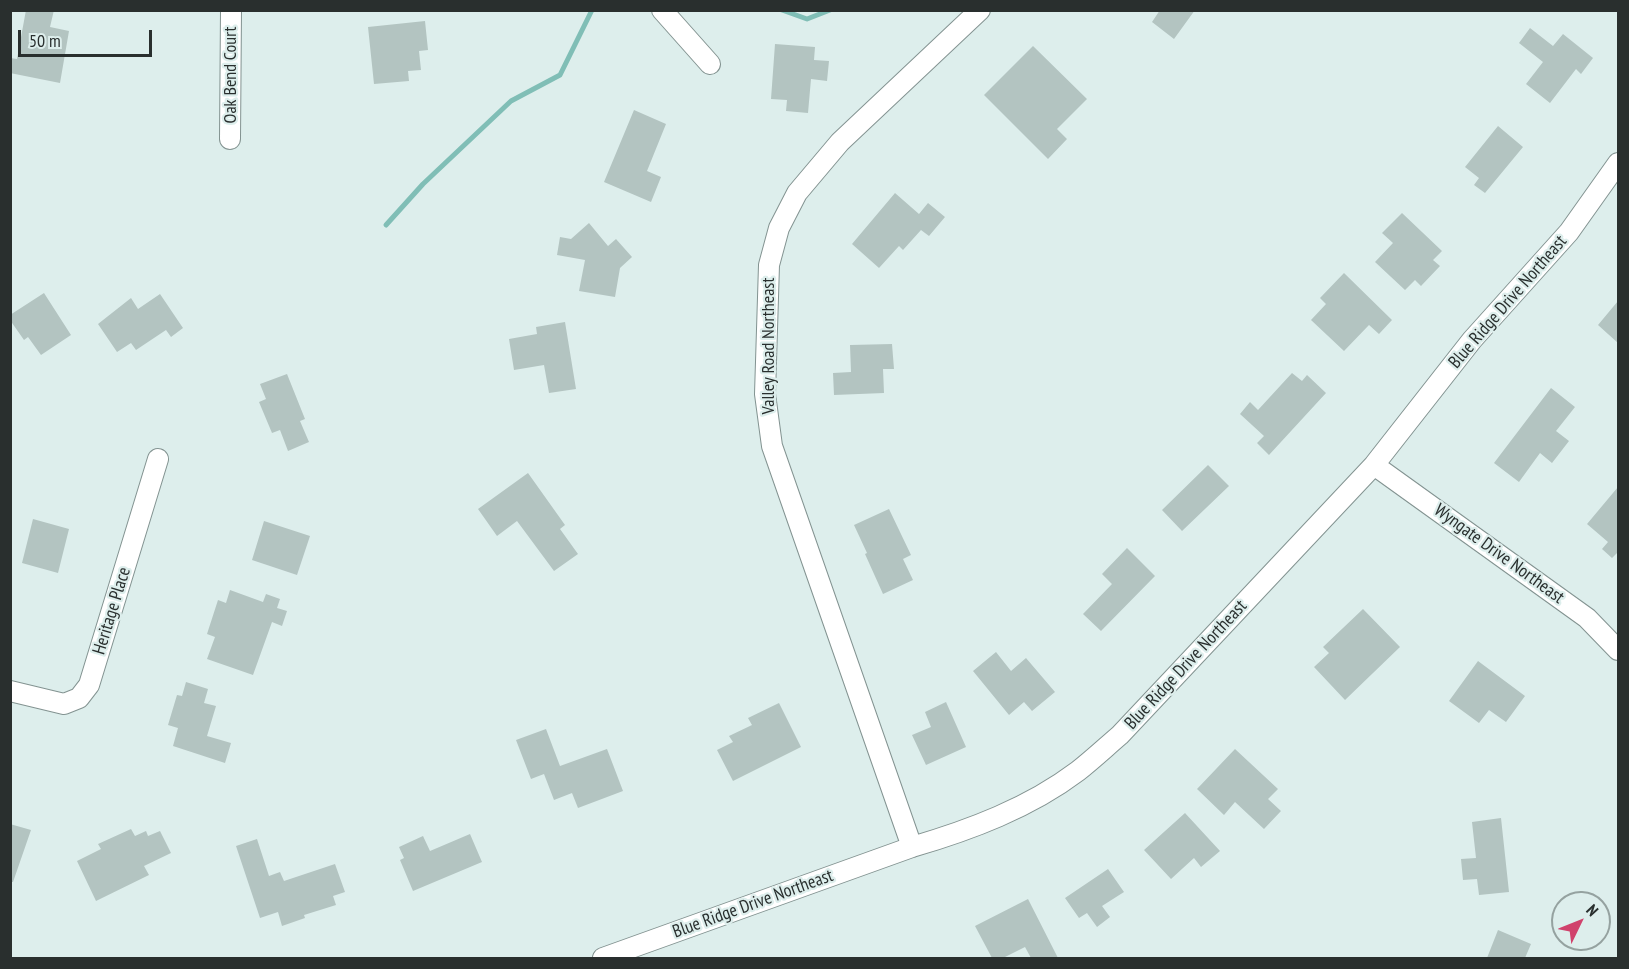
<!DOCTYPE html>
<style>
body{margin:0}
#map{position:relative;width:1629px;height:969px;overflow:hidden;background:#ddeeec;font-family:"PT Sans Narrow",sans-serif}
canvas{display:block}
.frame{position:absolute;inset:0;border:12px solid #292f2e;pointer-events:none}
.north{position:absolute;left:1551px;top:891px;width:60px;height:60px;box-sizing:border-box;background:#ddeeec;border:2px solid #95a2a0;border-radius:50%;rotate:47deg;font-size:16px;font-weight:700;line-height:24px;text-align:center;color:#292f2e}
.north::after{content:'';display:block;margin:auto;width:21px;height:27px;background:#d0426c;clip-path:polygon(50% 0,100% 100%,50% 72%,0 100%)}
.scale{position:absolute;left:18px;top:30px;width:134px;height:27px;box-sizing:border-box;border:3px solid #292f2e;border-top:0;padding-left:8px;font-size:18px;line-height:21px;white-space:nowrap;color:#292f2e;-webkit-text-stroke:4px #ddeeec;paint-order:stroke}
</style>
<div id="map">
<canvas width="1629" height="969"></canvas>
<div class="frame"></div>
<div class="north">N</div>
<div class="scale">50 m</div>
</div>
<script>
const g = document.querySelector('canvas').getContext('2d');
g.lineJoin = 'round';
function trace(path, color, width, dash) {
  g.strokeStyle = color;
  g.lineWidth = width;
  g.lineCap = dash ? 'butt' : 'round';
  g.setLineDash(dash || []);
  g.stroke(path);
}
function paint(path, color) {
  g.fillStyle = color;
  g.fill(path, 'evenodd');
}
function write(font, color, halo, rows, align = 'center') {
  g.font = font + ' "PT Sans Narrow",sans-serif';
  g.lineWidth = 4.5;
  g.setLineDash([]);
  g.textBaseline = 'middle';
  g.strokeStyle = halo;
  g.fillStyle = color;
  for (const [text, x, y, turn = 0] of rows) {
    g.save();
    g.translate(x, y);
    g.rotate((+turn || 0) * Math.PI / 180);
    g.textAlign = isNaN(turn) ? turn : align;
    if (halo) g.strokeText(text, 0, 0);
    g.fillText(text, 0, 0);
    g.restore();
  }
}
const stream = new Path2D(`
 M782 10 807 19 830 10
 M386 225 423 184 511 101 560 75 592 10`);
const building = new Path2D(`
 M26 10H54L50 27 69 31 60 83 10 73V58L17 59Z
 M1160 10H1195L1174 39 1152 22Z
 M425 21 428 50 419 51 421 70 408 71 409 81 374 84 368 27Z
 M1530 28 1553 46 1563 34 1593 58 1581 74 1576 69 1550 103 1526 84 1543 62 1519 43Z
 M775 44 815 47 814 60 829 61 827 81 811 79 808 113 786 111 787 100 771 99Z
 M1033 46 1087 99 1057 129 1067 139 1048 159 984 95Z
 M634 110 666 124 647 171 661 177 651 202 604 182Z
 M1498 126 1523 147 1485 193 1474 185 1479 178 1465 167Z
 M895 193 919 214 928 203 945 217 929 236 921 230 903 250 899 246 879 268 852 244Z
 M1402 213 1442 251 1433 260 1440 266 1421 286 1415 280 1405 290 1375 262 1393 243 1382 233Z
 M589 223 608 246 616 239 632 257 620 268 615 297 579 291 585 260 557 255 560 237 571 239Z
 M1344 273 1392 320 1379 334 1369 325 1344 351 1311 320 1326 304 1320 298Z
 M44 293 71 335 41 355 28 337 24 340 10 320V315Z
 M160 294 183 328 171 337 166 330 136 350 131 343 117 352 98 324 131 298 138 309Z
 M1618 301V343L1598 325Z
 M565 322 576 389 549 393 544 365 514 370 509 339 537 334 536 327Z
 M892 344 894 369H883L884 393 834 395 833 373 851 372 850 345Z
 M1292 373 1302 381 1307 375 1326 393 1269 455 1257 443 1264 436 1240 414 1250 402 1258 410Z
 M287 374 305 419 300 421 309 442 288 451 280 430 272 433 259 402 266 399 260 384Z
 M1551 388 1575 407 1556 431 1569 441 1552 463 1540 453 1519 482 1494 463Z
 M1208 465 1229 486 1182 531 1162 510Z
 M528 473 565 525 560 529 578 554 554 571 517 521 497 536 478 509Z
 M1618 487V552L1612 558 1602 549 1608 542 1587 524Z
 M889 509 911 555 903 559 913 580 883 594 865 554 867 553 854 525Z
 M33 519 69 529 58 573 22 563Z
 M264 521 310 536 297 575 252 560Z
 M1127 548 1155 576 1101 631 1083 614 1112 584 1102 574Z
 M230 590 263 602 266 594 280 599 277 608 287 611 282 626 272 622 253 675 207 659 215 637 207 634 218 600 226 603Z
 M1363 609 1400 647 1345 700 1314 667 1329 653 1323 647Z
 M996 652 1011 671 1026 658 1055 692 1032 711 1024 702 1009 715 973 671Z
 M1478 661 1525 696 1506 722 1489 710 1479 723 1449 701Z
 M186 682 208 689 204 703 216 706 207 736 231 743 225 763 173 746 178 728 168 725 177 695 182 696Z
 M946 702 966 747 926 765 912 735 931 727 925 712Z
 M779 703 801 747 733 781 717 750 733 742 729 736 752 725 748 718Z
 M546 729 560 766 607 749 623 791 578 808 572 793 554 800 544 774 531 779 516 740Z
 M1235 749 1278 789 1268 799 1281 811 1264 829 1235 802 1224 815 1197 789Z
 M1185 813 1220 851 1201 867 1194 858 1171 879 1144 850Z
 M1501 818 1509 892 1479 895 1477 879 1463 880 1461 859 1476 858 1472 822Z
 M10 824 31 830 13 882H10Z
 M131 829 135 836 146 831 148 836 160 831 171 853 144 866 149 875 96 901 77 861 101 849 98 844Z
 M470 834 482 862 413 891 400 860 404 858 399 847 423 836 430 851Z
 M257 839 269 876 280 872 284 881 335 864 345 892 333 896 336 905 304 915 305 918 282 926 278 912 260 918 236 846Z
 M1108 869 1124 892 1102 906 1110 917 1097 927 1087 913 1079 918 1065 898Z
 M1028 899 1058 958H1031L1025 947 1003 958H992L975 926Z
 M1498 930 1531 944 1525 958H1487Z`);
const street = new Path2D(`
 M662 10 710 64
 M230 139 231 10
 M1374 465 1587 618 1618 650
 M10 691 64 704 79 698 89 685 158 459
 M912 847 772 446 765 394 769 265 779 228 797 193 840 142 980 10
 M603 958 912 847C970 830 1029 808 1078 771 1092 760 1106 747 1120 735L1374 465 1472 340 1569 232 1618 163`);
const streetNames = [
 ["Oak Bend Court",231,75,-90],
 ["Blue Ridge Drive Northeast",1508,302,-49],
 ["Valley Road Northeast",769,346,-90],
 ["Wyngate Drive Northeast",1499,554,36],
 ["Heritage Place",112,611,-73],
 ["Blue Ridge Drive Northeast",1186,665,-47],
 ["Blue Ridge Drive Northeast",753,904,-20]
];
trace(stream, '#80beb6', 5);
paint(building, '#b3c4c1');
trace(street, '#839391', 22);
trace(street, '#fff', 20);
write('18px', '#292f2e', '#ddeeec', streetNames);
</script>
